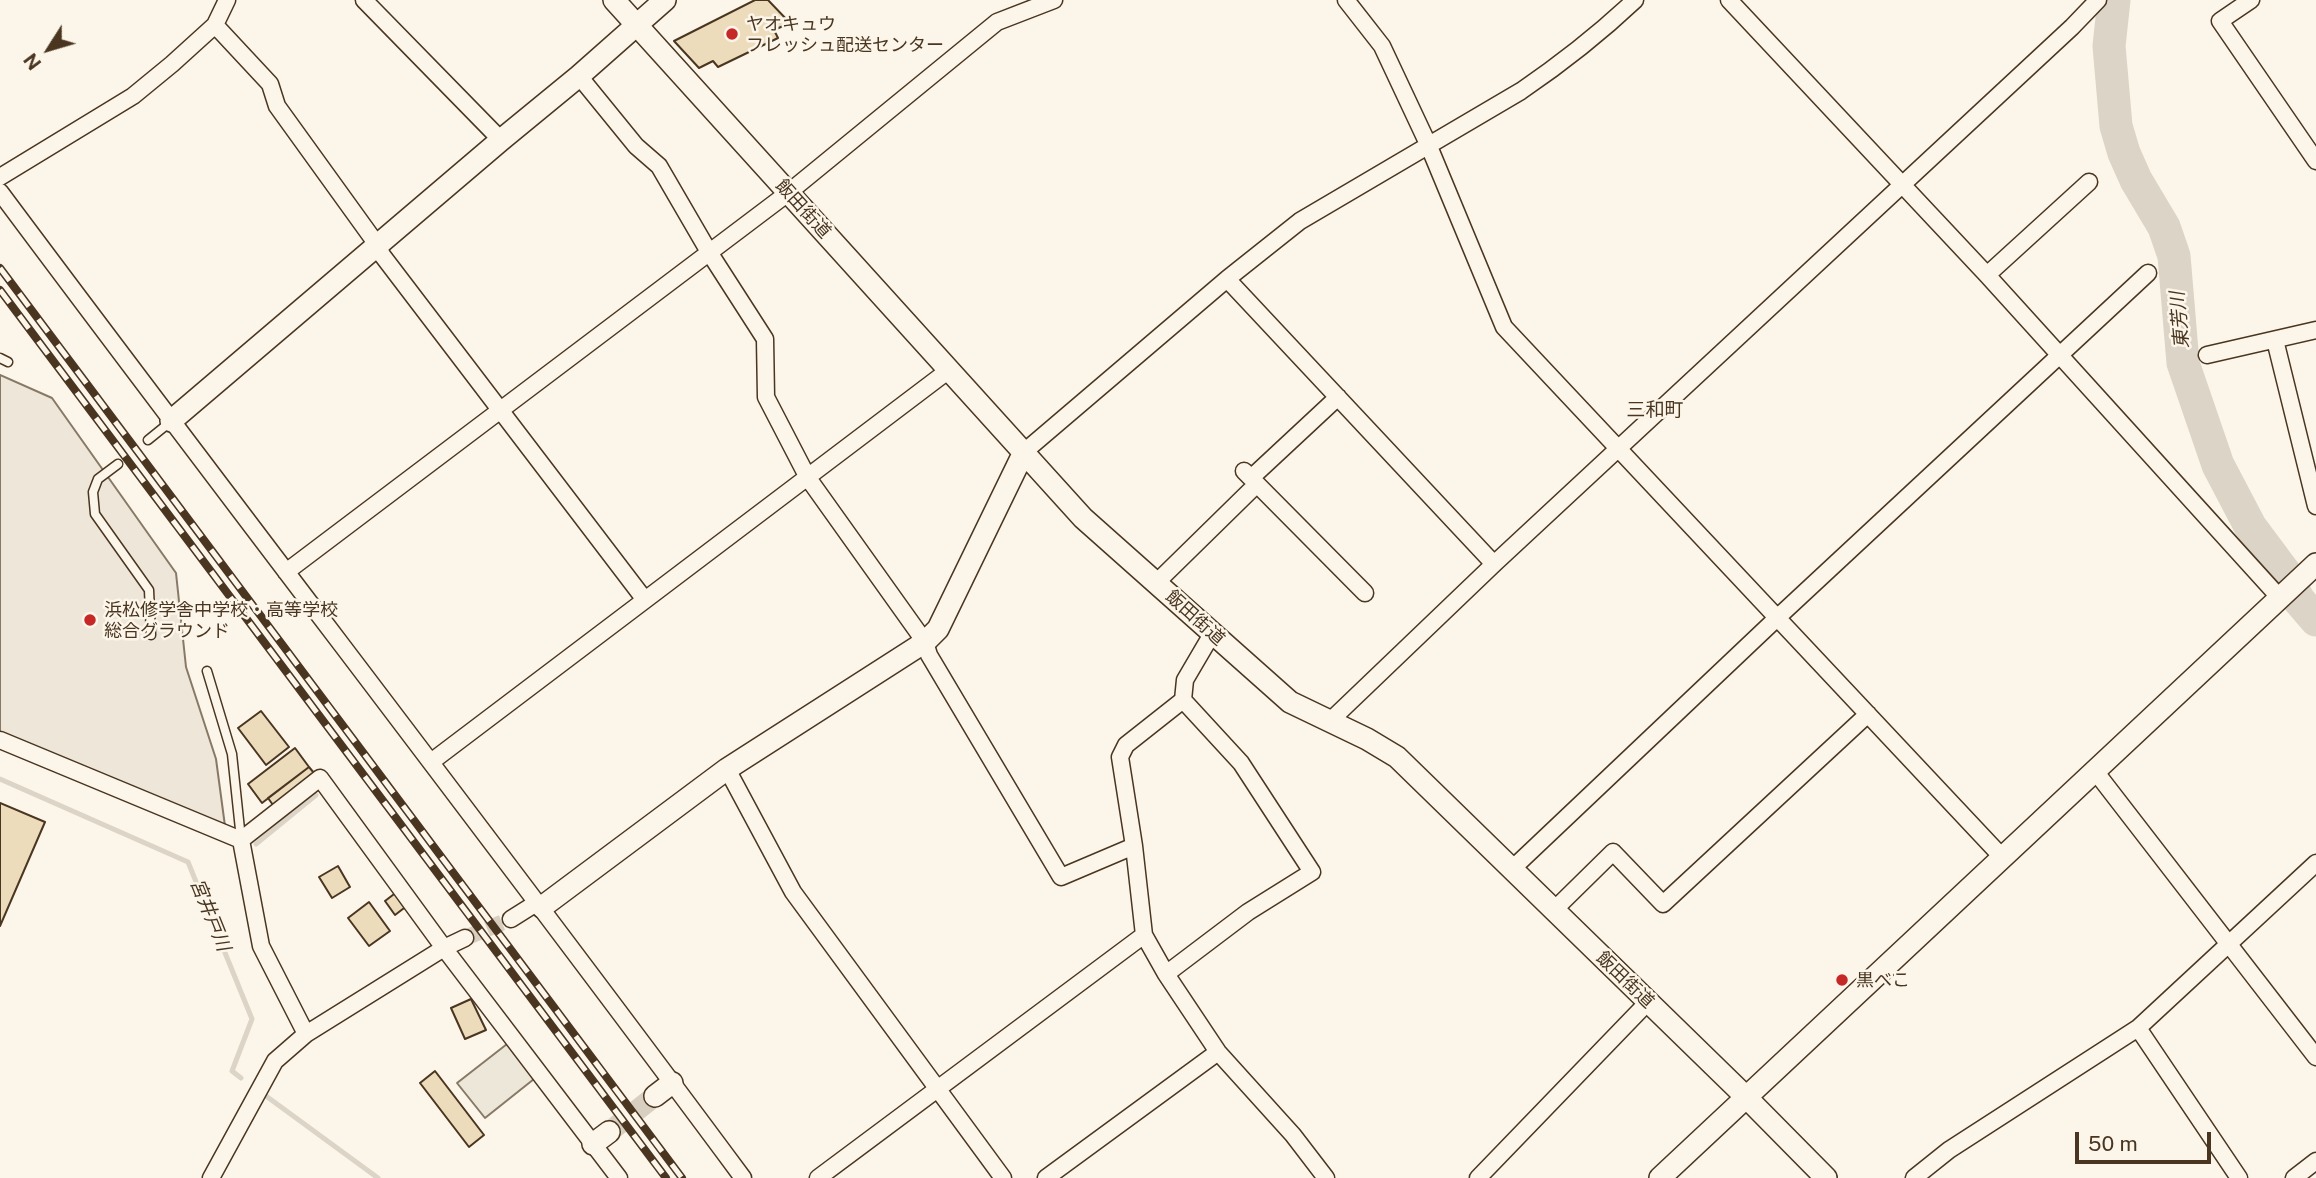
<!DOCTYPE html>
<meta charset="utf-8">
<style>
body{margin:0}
#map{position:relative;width:2316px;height:1178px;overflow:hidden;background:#fbf6e9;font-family:"Public Sans",sans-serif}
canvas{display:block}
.north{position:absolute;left:14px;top:14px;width:70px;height:70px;-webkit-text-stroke:5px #fbf6e9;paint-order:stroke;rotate:233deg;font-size:19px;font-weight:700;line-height:28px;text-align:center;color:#4a3520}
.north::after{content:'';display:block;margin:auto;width:24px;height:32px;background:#4a3520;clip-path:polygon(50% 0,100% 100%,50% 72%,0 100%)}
.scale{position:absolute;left:2075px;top:1132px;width:136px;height:32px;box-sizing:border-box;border:4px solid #4a3520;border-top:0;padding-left:9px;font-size:21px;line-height:24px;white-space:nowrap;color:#4a3520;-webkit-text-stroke:5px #fbf6e9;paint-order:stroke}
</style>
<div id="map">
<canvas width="2316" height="1178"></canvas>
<div class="north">N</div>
<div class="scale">50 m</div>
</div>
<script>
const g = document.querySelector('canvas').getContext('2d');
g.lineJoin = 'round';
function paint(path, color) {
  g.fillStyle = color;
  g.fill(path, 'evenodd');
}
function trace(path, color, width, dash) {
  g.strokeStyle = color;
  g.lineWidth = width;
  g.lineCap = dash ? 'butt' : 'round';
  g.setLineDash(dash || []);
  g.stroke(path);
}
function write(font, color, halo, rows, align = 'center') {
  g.font = font + ' "Public Sans","Noto Sans JP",sans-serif';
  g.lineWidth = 5;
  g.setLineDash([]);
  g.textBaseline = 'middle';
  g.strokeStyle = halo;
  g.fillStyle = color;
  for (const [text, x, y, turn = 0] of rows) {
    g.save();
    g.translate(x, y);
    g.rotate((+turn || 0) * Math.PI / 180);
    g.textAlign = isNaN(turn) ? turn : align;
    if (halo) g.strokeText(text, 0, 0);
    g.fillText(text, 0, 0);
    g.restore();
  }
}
const green = new Path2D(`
 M0 375 52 398 176 573 186 667 216 759 225 826 0 732Z`);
const parking = new Path2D(`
 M507 1044 534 1079 485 1118 457 1083Z`);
const stream = new Path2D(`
 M0 779 188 862 252 1019 232 1071 241 1078
 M256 844 316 795
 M266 1096 378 1178`);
const river = new Path2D(`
 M2114 0 2109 46 2116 126 2124 153 2136 180 2164 227 2174 256 2183 363 2218 465 2250 526 2285 573 2298 599 2316 620`);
const building = new Path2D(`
 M755 0H768L790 23 774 30 778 38 718 67 713 61 699 68 674 41Z
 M261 711 289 747 266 765 238 728Z
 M295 748 309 767 262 803 248 784Z
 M309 767 314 773 273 805 268 798Z
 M0 803 45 822 0 926Z
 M338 866 350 887 332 898 319 877Z
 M398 891 408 905 395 915 385 901Z
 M369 902 390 931 369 946 348 918Z
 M471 999 486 1030 465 1039 451 1008Z
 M435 1071 484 1135 469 1147 420 1083Z`);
const minorTunnel = new Path2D(`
 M465 938 511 919`);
const tertiaryTunnel = new Path2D(`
 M609 1132 655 1096`);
const service = new Path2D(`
 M0 358 8 362
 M148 440 169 423
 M118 464 98 479 93 492 95 514 149 590 151 635
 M207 671 232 754 241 839`);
const minor = new Path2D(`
 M364 0 501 140
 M1346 0 1382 46 1428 144 1504 327 2002 857
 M1729 0 1987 275 2280 598
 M2251 0 2220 21 2316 161
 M215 25 270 84 277 106 378 246 382 255 645 600
 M579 76 636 146 659 166 709 252 765 339 766 397 808 478 925 642 929 655 1061 877 1134 846
 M0 177 133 96 172 64 215 25 227 0
 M0 192C246 522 498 847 743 1178
 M1987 275 2089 182
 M1227 279 1494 564
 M2275 340 2316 506
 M2207 355 2316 330
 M1024 452 1227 279 1300 221 1521 91C1562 63 1599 34 1635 0
 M1244 471 1365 593
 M1251 478 1338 397
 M286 572 788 193 997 22 1054 0
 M1156 583 1257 484
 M1212 634 1185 680 1183 700 1126 745 1120 757 1134 846 1144 935 1166 974 1218 1052 1293 1135 1326 1178
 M1329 722 1494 564 2072 27 2098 0
 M0 740 241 840
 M431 762 949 370
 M727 769 793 892 1003 1178
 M2095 771 2316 1057
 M241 840 320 778 444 948 619 1178
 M241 840 261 946 306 1034
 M1512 869 1777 618 2148 273
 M1554 910 1613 852 1663 904 1868 714
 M511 919 538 902
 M1166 974 1248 912 1312 872 1241 763 1183 700
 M2138 1028 2239 1178
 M211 1178 275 1061 306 1034 444 948 465 938
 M818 1178 1144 935
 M1046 1178 1218 1052
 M1478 1178 1648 1002
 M1914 1178 1949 1150 2138 1028 2316 863
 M2294 1178 2316 1161`);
const tertiary = new Path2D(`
 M614 0 1083 518 1290 702 1367 739 1397 757 1746 1097 1826 1178
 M171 421 501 140 579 76 665 0
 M542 907 727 769 925 642 938 629 1024 452
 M655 1096 672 1083
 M593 1144 609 1132
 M1660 1178 2316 564`);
const rail = new Path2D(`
 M0 268 682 1178
 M0 290 666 1178`);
const markers = [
 [732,34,7,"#c62828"],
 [90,620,7,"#c62828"],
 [1842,980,7,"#c62828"]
];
const poiNames = [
 ["ヤオキュウ",746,24],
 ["フレッシュ配送センター",746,45],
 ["浜松修学舎中学校・高等学校",104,610],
 ["総合グラウンド",104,631],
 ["黒べこ",1856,980]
];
const streetNames = [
 ["飯田街道",803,209,48],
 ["飯田街道",1195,618,42],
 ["飯田街道",1625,980,44]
];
const waterNames = [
 ["東芳川",2180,320,-95],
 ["宮井戸川",210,915,68]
];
const neighbourhoodNames = [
 ["三和町",1655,410]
];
paint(green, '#ede6d9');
trace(green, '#887966', 2);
paint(parking, '#ede7d9');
trace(parking, '#887966', 2);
trace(stream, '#dcd4c6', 5);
trace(river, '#dcd4c6', 33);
paint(building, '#ecdcbc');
trace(building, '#4a3520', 2);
trace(minorTunnel, '#d8cfc1', 16, [16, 8]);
trace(tertiaryTunnel, '#d8cfc1', 21, [21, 10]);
trace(service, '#4a3520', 11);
trace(minor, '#4a3520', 19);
trace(tertiary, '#4a3520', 24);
trace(service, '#fbf6e9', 8);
trace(minor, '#fbf6e9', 16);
trace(tertiary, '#fbf6e9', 21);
trace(rail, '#4a3520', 8);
trace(rail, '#fbf6e9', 5, [16]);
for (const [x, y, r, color] of markers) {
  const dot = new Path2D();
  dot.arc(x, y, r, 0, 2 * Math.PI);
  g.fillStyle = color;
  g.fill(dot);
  trace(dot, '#fbf6e9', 2.5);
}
write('18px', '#4a3520', '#fbf6e9', poiNames, 'left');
write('18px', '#4a3520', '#fbf6e9', streetNames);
write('italic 19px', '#4a3520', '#fbf6e9', waterNames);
write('19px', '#4a3520', '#fbf6e9', neighbourhoodNames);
</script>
